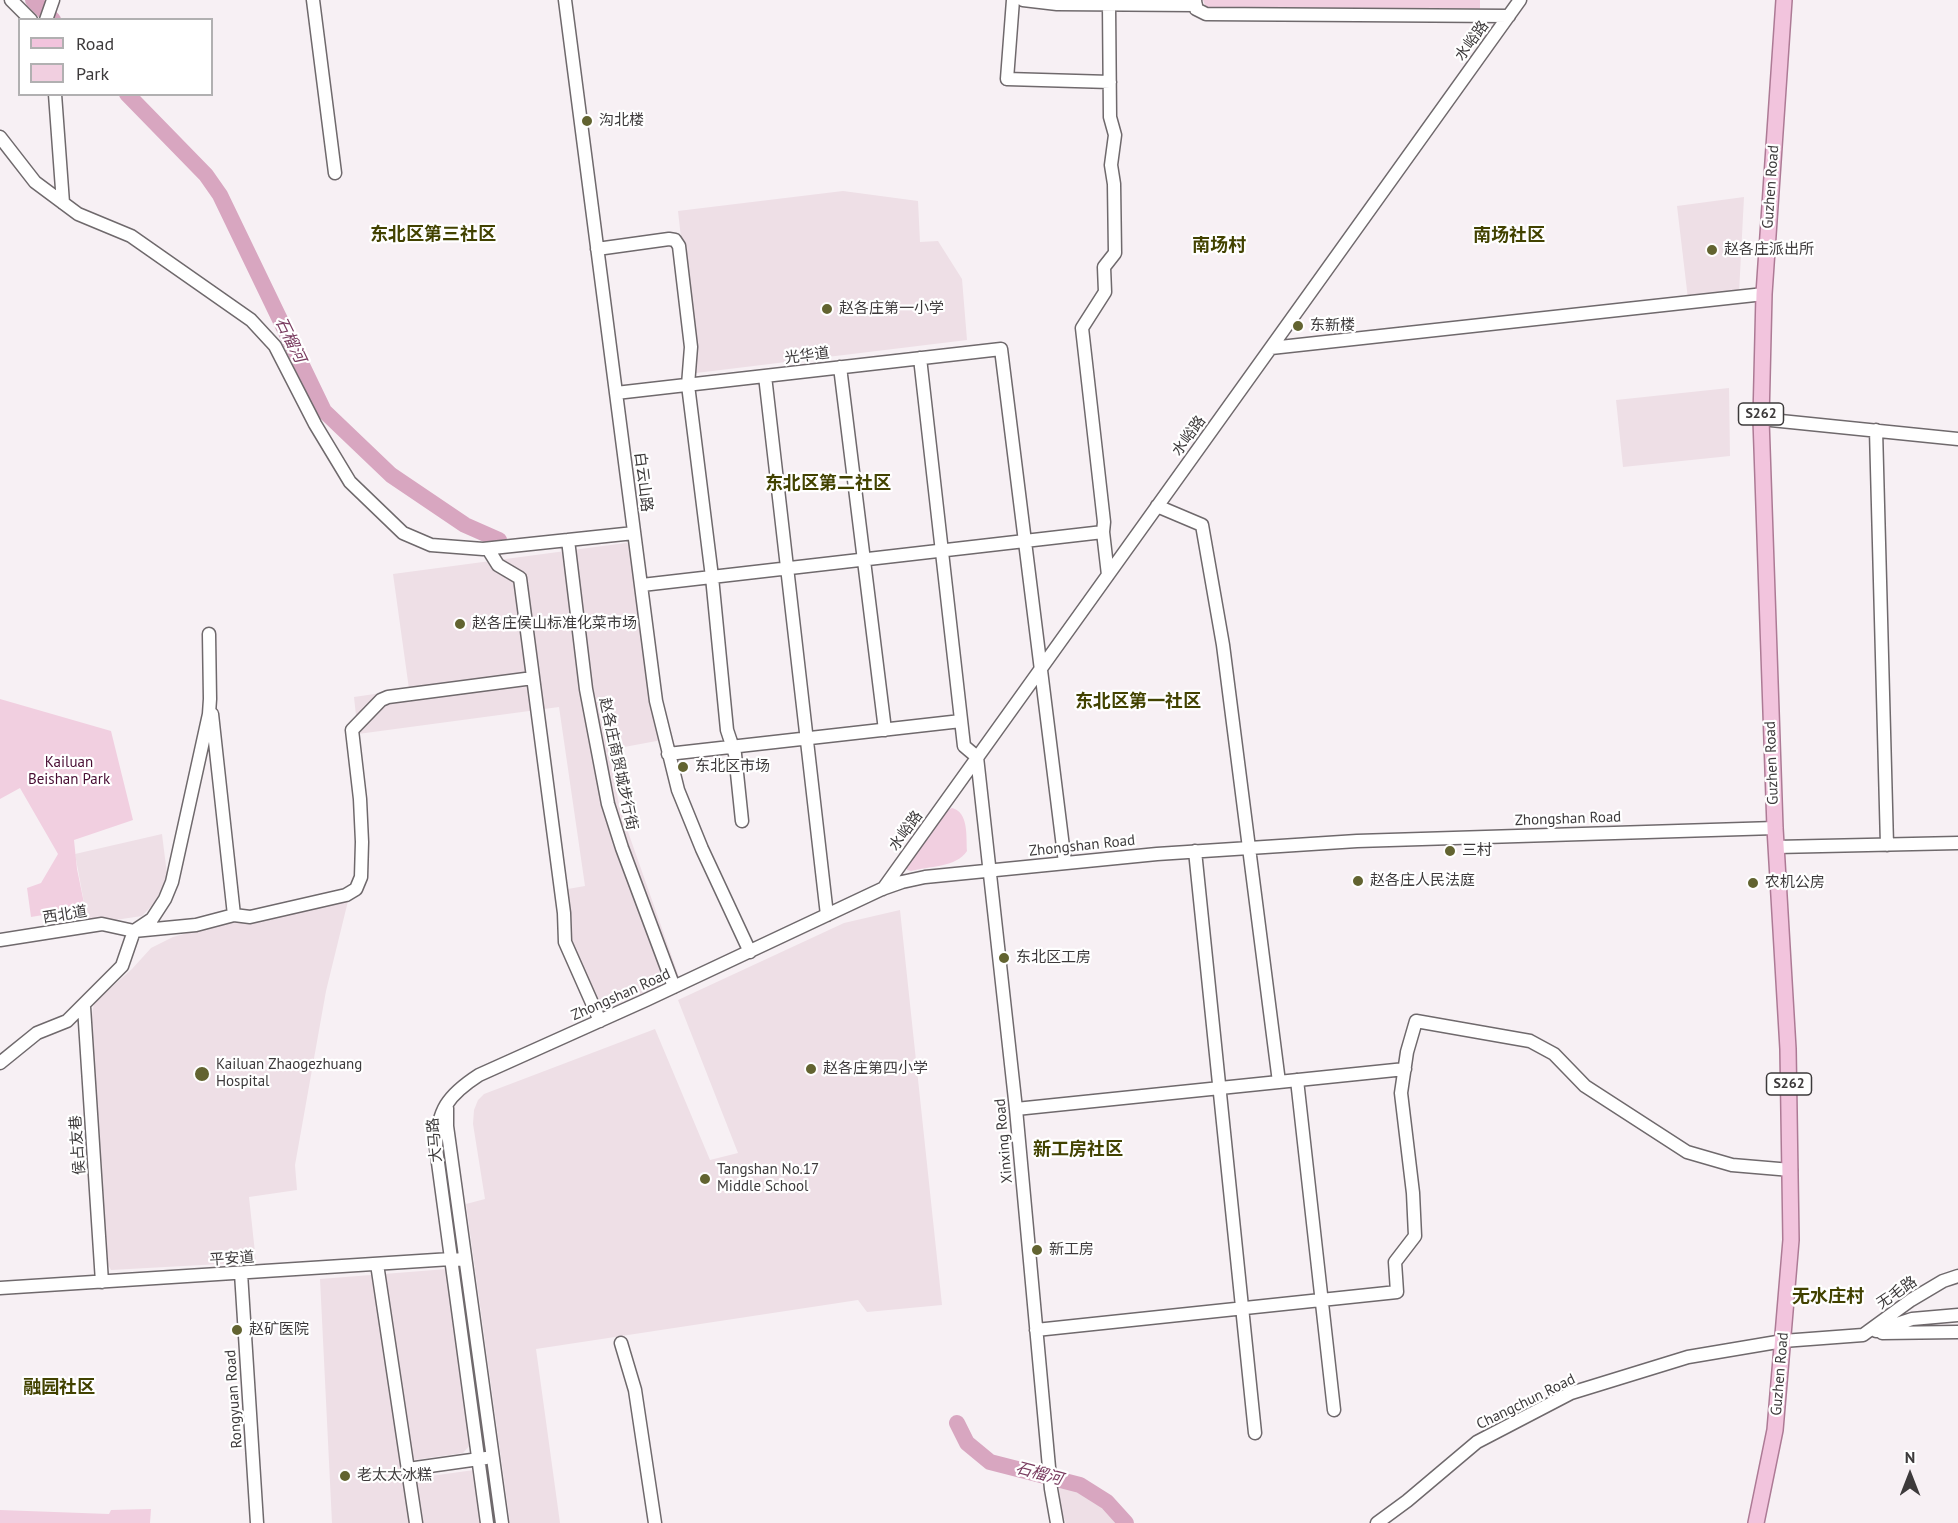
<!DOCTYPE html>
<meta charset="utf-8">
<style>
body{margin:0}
#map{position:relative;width:1958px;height:1523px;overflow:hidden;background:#f7f0f4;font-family:"PT Sans",sans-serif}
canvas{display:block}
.legend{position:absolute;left:18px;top:18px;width:195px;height:78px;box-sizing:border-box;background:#fff;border:2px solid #b1b0b1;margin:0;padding:8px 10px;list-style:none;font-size:18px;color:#3d3a3b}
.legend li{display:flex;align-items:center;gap:12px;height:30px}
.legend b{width:30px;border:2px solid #b1b0b1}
.north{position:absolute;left:1880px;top:1445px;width:60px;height:60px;-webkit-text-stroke:4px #fff;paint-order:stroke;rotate:0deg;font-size:16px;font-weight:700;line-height:24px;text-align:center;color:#3d3a3b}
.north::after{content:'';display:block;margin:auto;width:21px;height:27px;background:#3d3a3b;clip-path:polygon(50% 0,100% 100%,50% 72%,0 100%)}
</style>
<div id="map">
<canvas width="1958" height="1523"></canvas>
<ul class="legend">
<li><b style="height:8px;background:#f2c4dd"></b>Road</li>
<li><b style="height:16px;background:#f1cfe0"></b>Park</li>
</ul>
<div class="north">N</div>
</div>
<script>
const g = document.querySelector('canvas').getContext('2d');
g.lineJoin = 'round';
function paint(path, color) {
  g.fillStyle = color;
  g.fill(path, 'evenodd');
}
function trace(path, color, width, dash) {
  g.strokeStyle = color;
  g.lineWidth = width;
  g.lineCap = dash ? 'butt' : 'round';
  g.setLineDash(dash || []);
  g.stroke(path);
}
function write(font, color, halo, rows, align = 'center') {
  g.font = font + ' "PT Sans","Noto Sans SC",sans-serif';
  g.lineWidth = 4.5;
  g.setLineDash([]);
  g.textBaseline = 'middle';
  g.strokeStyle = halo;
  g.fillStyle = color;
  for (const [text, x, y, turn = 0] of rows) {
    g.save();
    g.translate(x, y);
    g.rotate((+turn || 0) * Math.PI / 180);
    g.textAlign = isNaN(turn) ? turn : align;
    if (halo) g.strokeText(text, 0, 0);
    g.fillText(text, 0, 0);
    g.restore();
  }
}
const built = new Path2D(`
 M843 191 918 201 920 242 938 241 962 279 967 340 696 373 678 211Z
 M1744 197 1739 293 1688 299 1677 206Z
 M1729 388 1730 456 1623 467 1616 400Z
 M633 542 662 740 608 750 620 809 679 977 601 1012 566 939 562 890 585 886 559 707 358 734 354 697 409 689 393 574Z
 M162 834 168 882 162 895 142 916 88 924 75 854Z
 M343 898 348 901 326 991 295 1165 297 1190 249 1197 256 1262 111 1270 106 1261 90 1026 94 1003 132 969 151 948 173 937 227 922 253 921Z
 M900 910 942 1305 867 1312 858 1300 536 1349 560 1523H510L466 1204 485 1199 473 1124 474 1110 478 1100 484 1094 655 1029 710 1160 738 1153 678 1000 844 923Z
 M447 1269 472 1443 463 1453 407 1461 409 1479 474 1470 482 1523H332L320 1279Z
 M1059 1488 1071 1489 1102 1503 1118 1523H1066L1061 1511Z`);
const green = new Path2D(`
 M1203 0H1480V9L1206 8Z
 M0 699 111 731 133 820 74 840 77 869 85 908 31 917 27 888 41 883 58 854 20 788 0 799Z
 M952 808C969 812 966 837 967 851 956 868 928 866 911 871L907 870V863L947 810Z
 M151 1509 150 1523H0V1510L109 1514 111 1510Z`);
const river = new Path2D(`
 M33 0 53 20
 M127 94 206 175 220 195 324 411 391 475 465 525 499 540
 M957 1423 967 1443 990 1462 1080 1485 1107 1502 1126 1523`);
const minor = new Path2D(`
 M11 0 31 20
 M313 0 335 173
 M565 0 656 701 678 790 702 849 750 952
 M1013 0 1007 79 1110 82
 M1023 0 1057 4 1196 5
 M1195 0 1196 9 1206 14 1509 16
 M46 20 53 0
 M55 94 63 203
 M0 137 35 182 78 214 131 236 251 320 275 346 315 424 350 482 403 533 431 545 483 549 634 533
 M597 249 669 239 675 240 679 246 691 347 688 385 712 577 727 730 735 754 742 821
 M1271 348 1764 294
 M920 358 964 746 977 757
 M840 367 885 730
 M765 376 827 915
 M616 393 1001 349 1065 863
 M1761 419 1958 439
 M1876 430 1887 845
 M1157 506 1202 525 1223 645 1279 1082
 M1103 532 1104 522 1082 328 1105 292 1104 267 1115 253 1114 184 1111 165 1115 135 1110 117 1109 5
 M568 540 586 689 608 804 622 848 674 987
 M488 549 498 565 520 578 564 913 565 942 600 1021
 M642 585 1103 532 1108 575
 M212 714 234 915
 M668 754 961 721
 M977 757 1016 1109 1051 1489 1057 1523
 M1776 847 1958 843
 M1195 851 1255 1433
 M883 889 1520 0
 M0 940 102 924 134 931 196 925 234 915 250 917 346 895 356 889 361 877 362 842 360 799 352 730 381 700 388 697 533 678
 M84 1007 102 1282
 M0 1063 37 1033 67 1021 122 966 134 931 152 919 165 899 172 882 209 714 210 699 209 634
 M1297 1080 1334 1410
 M447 1108V1126L502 1523
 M1016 1109 1405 1069
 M377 1264 416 1523
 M241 1273 257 1523
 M0 1288 451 1259 465 1260
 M1036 1330 1397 1292 1395 1262 1415 1236 1413 1193 1401 1093 1407 1052 1416 1021 1530 1041 1554 1054 1585 1086 1687 1152 1732 1165 1791 1170
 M1876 1331 1912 1319 1958 1315
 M1882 1333 1958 1332
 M621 1343 635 1390 655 1523
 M408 1469 486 1458
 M487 1523 436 1148C437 1110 448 1095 479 1075L646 1000 882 889 902 882 925 877 1157 854 1357 841 1775 828
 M1377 1523 1407 1501 1477 1442 1571 1393 1688 1357 1783 1341 1863 1335 1911 1300 1943 1281 1958 1276`);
const major = new Path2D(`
 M1756 1523 1775 1430 1791 1240 1788 1049 1775 828 1761 419 1764 294 1784 0`);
const markers = [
 [587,121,6,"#626330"],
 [1712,250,6,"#626330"],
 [827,309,6,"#626330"],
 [1298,326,6,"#626330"],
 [460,624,6,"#626330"],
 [683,767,6,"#626330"],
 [1450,851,6,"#626330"],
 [1358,881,6,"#626330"],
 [1753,883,6,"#626330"],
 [1004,958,6,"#626330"],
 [811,1069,6,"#626330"],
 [202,1074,8,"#626330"],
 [705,1179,6,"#626330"],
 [1037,1250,6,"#626330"],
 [237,1330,6,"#626330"],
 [345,1476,6,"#626330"]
];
const shields = [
 [1761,414,45],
 [1789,1084,45]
];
const shieldNames = [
 ["S262",1761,414],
 ["S262",1789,1084]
];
const streetNames = [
 ["水峪路",1472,41,-54],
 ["Guzhen Road",1771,187,-86],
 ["光华道",807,356,-7],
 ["水峪路",1189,436,-54],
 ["白云山路",643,482,83],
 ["Guzhen Road",1772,763,-92],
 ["赵各庄商贸城步行街",618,764,78],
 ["Zhongshan Road",1568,819,-2],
 ["水峪路",906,831,-54],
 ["Zhongshan Road",1082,846,-6],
 ["西北道",65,915,-9],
 ["Zhongshan Road",621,995,-24],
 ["大马路",435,1140,-95],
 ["Xinxing Road",1004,1141,-95],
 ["侯占友巷",78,1145,-94],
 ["平安道",232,1259,-4],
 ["无毛路",1897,1293,-34],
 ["Guzhen Road",1780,1374,-85],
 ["Rongyuan Road",234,1399,-94],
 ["Changchun Road",1526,1402,-26]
];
const poiNames = [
 ["沟北楼",599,121],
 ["赵各庄派出所",1724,250],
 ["赵各庄第一小学",839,309],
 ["东新楼",1310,326],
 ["赵各庄侯山标准化菜市场",472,624],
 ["东北区市场",695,767],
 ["三村",1462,851],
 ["赵各庄人民法庭",1370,881],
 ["农机公房",1765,883],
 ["东北区工房",1016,958],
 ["Kailuan Zhaogezhuang",216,1065],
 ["Hospital",216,1082],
 ["赵各庄第四小学",823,1069],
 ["Tangshan No.17",717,1170],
 ["Middle School",717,1187],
 ["新工房",1049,1250],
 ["赵矿医院",249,1330],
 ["老太太冰糕",357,1476]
];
const parkNames = [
 ["Kailuan",69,763],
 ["Beishan Park",69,780]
];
const waterNames = [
 ["石榴河",290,340,64],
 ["石榴河",1039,1474,15]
];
const quarterNames = [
 ["东北区第三社区",433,235],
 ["南场社区",1509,236],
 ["南场村",1219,246],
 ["东北区第二社区",828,484],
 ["东北区第一社区",1138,702],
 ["新工房社区",1078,1150],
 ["无水庄村",1828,1297],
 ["融园社区",59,1388]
];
paint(built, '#eedfe6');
paint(green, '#f1cfe0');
trace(river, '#d8a6c0', 16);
trace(minor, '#6f696c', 15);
trace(major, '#ad7a95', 18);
trace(minor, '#fff', 12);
trace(major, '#f2c4dd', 15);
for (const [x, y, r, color] of markers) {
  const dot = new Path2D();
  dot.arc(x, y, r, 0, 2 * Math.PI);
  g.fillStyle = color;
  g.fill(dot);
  trace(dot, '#fff', 2);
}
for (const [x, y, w] of shields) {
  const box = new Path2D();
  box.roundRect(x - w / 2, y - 11, w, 22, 4.5);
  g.fillStyle = '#fff';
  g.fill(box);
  trace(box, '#3d3a3b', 1.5);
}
write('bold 14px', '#3d3a3b', null, shieldNames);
write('15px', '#3d3a3b', '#fff', streetNames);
write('15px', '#3d3a3b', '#fff', poiNames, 'left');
write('15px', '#480d33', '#fff', parkNames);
write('italic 16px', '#793b5f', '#fff', waterNames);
write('bold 18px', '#424200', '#fff', quarterNames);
</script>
